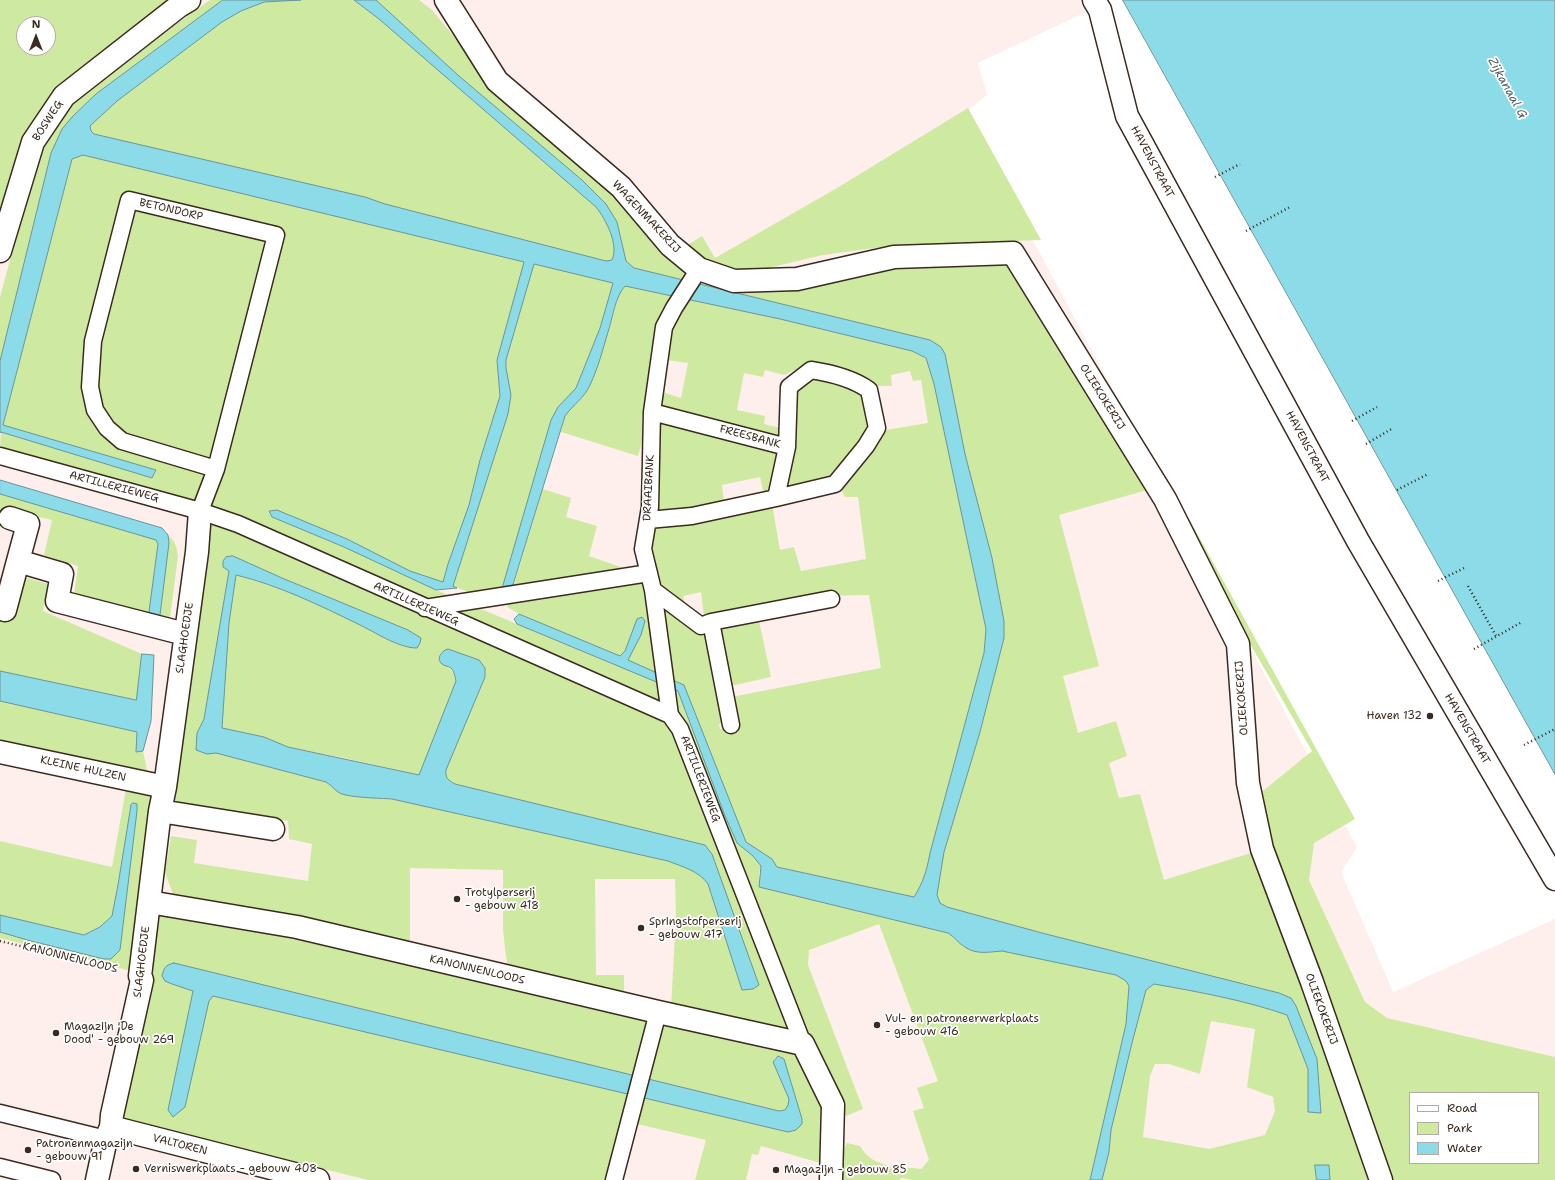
<!DOCTYPE html>
<style>
body{margin:0}
#map{position:relative;width:1555px;height:1180px;overflow:hidden;background:#fff;font-family:"Shantell Sans",sans-serif}
canvas{display:block}
.legend{position:absolute;left:1409px;top:1092px;width:130px;height:72px;box-sizing:border-box;background:#fff;border:1px solid #b1aaa5;margin:0;padding:5px 7px;list-style:none;font-size:12px;color:#3b2a1e}
.legend li{display:flex;align-items:center;gap:8px;height:20px}
.legend b{width:20px;border:1px solid #b1aaa5}
.north{position:absolute;left:16px;top:16px;width:40px;height:40px;box-sizing:border-box;background:#fff;border:1px solid #b1aaa5;border-radius:50%;rotate:0deg;font-size:11px;font-weight:700;line-height:16px;text-align:center;color:#3b2a1e}
.north::after{content:'';display:block;margin:auto;width:14px;height:18px;background:#3b2a1e;clip-path:polygon(50% 0,100% 100%,50% 72%,0 100%)}
</style>
<div id="map">
<canvas width="1555" height="1180"></canvas>
<ul class="legend">
<li><b style="height:5px;background:#fff"></b>Road</li>
<li><b style="height:11px;background:#ceeaa1"></b>Park</li>
<li><b style="height:11px;background:#8cdbe8"></b>Water</li>
</ul>
<div class="north">N</div>
</div>
<script>
const g = document.querySelector('canvas').getContext('2d');
g.lineJoin = 'round';
function paint(path, color) {
  g.fillStyle = color;
  g.fill(path, 'evenodd');
}
function trace(path, color, width, dash) {
  g.strokeStyle = color;
  g.lineWidth = width;
  g.lineCap = dash ? 'butt' : 'round';
  g.setLineDash(dash || []);
  g.stroke(path);
}
function write(font, color, halo, rows, align = 'center') {
  g.font = font + ' "Shantell Sans",sans-serif';
  g.lineWidth = 3.5;
  g.setLineDash([]);
  g.textBaseline = 'middle';
  g.strokeStyle = halo;
  g.fillStyle = color;
  for (const [text, x, y, turn = 0] of rows) {
    g.save();
    g.translate(x, y);
    g.rotate((+turn || 0) * Math.PI / 180);
    g.textAlign = isNaN(turn) ? turn : align;
    if (halo) g.strokeText(text, 0, 0);
    g.fillText(text, 0, 0);
    g.restore();
  }
}
const built = new Path2D(`
 M0 0H1079L1086 12 978 63 987 95 965 113 1357 847 1341 872 1393 992 1555 919V1180H0ZM24 24H48V48H24ZM1410 1093H1538V1163H1410Z`);
const green = new Path2D(`
 M0 0H177L78 75 0 223ZM24 24H48V48H24Z
 M210 0H223L96 94 73 116 51 153 0 361V297L42 143 56 120 83 91Z
 M301 0H354L379 19 596 207C606 220 620 244 612 260L606 261 385 204 365 197 97 136 91 131 90 126 117 101 222 22 241 11 264 2Z
 M376 0H419L432 10 468 54 614 183 690 267 688 281 634 268 626 261 617 222 582 180 459 76Z
 M968 108 1041 240 897 245 823 255 768 268 731 271 680 250 702 236 715 258 837 188Z
 M83 155 524 262 497 360 500 396 480 460 469 505 448 564 443 582 410 571 347 539 269 513 272 517 344 547 436 590 614 665 622 667 626 664 641 635 637 620 625 651 620 656 519 614 507 607 543 489 571 498 566 517 597 526 589 556 635 572 639 550 661 684 678 691 725 816 737 843 753 856 761 866 759 873V887L948 933 956 937 964 947 986 953 1002 951 1116 975 1126 981 1129 986 1126 1024 1090 1180H913L901 1178 900 1180H842C842 1167 840 1154 847 1143L860 1146C873 1169 899 1166 921 1169L929 1160 913 1111 924 1108 917 1088 938 1081 879 924 809 950 808 965 863 1109 846 1116 803 1032 663 706 197 503 113 481 0 448 1 432 152 478 155 474 156 470 3 426 72 159Z
 M897 263 1022 264 1147 490 1059 515 1099 666 1063 676 1078 733 1116 721 1127 756 1109 763 1119 798 1140 794 1164 880 1251 853 1261 867 1372 1180H1330L1328 1165H1315L1317 1180H1102L1109 1152 1111 1130 1132 1043 1146 990 1154 984C1199 992 1244 1000 1287 1015L1308 1069V1112L1321 1113 1317 1059 1279 993 1042 933 947 907 940 903 937 895 944 852 980 732 1004 638V621L992 558 965 454 930 340 697 283 703 273ZM1211 1021 1255 1029 1247 1087 1273 1097 1275 1111 1265 1135 1209 1149 1143 1137 1150 1076 1155 1064H1169L1200 1074Z
 M534 264 613 282 600 328 576 388 558 407 551 420 498 604 453 586 508 414 506 360Z
 M625 286 780 319 912 351 926 358 934 384 986 629 984 653 930 853C927 870 923 883 914 897L777 867 771 859 746 842 684 685 669 677 656 595 706 635 726 723 719 724 720 729 736 727 731 697 881 668 869 595 829 596 704 616 701 592 683 596 687 612 656 587 646 549 651 522 772 504 780 550 794 547 801 571 866 559 858 497H845L841 490 843 479 880 431 928 423 921 380 913 381 910 371 891 375 892 386H873L809 365 797 369 784 375 765 370 763 377 744 373 737 410 765 416 764 424 784 429V444L657 410 659 391 681 398 688 363 652 358 646 389 649 417 638 456 561 432 565 416 572 406 580 400 590 386 608 333 620 291Z
 M815 373 862 393 870 430 833 479 784 493 796 386Z
 M659 417 781 449 775 496 764 495 760 477 722 485 724 503 667 516 654 510Z
 M0 487 160 530C172 538 176 540 178 556L170 618 74 595 78 566 44 555 52 520 5 509 0 529Z
 M1177 497 1355 819 1314 843 1309 880 1365 1002 1387 1018 1555 1057V1180H1389L1263 824V791L1312 751 1170 506ZM1410 1093H1538V1163H1410Z
 M208 519 671 722 795 1035 671 1007 676 917 675 879H595L596 975H624V996L508 969 505 949 503 929V870L410 868V945L175 899 165 873 171 836 197 840 194 863 308 881 312 844 289 839 288 821 189 804 187 812 171 809ZM233 556 282 578 408 630 421 638 400 645C350 618 290 589 235 575L229 623 222 728 264 737 288 747 345 758 419 775 456 681C454 671 450 668 442 664L485 677 446 770C445 778 448 780 455 784L705 845 710 850 717 867 742 990 708 884C699 871 683 867 668 861L392 799C366 797 349 797 326 782L216 753 197 733 204 719 229 571 225 569Z
 M24 577 48 584 43 611 142 654 137 700 0 671V599Z
 M758 616 771 677 726 687 713 625Z
 M0 701 137 732 136 752 143 751 149 779 0 742Z
 M126 789 159 795 131 971 0 938V932L31 941 111 959 133 803 112 916 100 927 84 935 0 915V841L112 867Z
 M156 910 226 921 800 1052 824 1106V1164L761 1146 758 1155 752 1154 746 1180H695L706 1140 637 1124 645 1098 788 1132 796 1130 781 1057 779 1056 775 1058 773 1062 789 1099 788 1105 784 1110 779 1111 174 963 172 984 193 991 168 1110 209 1001 213 996 641 1097 615 1180H368L121 1119Z`);
const water = new Path2D(`
 M223 0H301L264 2 241 11 222 22 117 101 90 126 91 131 94 134 365 197 385 204 606 261 612 260C619 244 606 220 596 207L379 19 354 0H376L459 76 582 180 606 204 617 222 626 261 634 268 930 340 941 347 945 354 965 454 992 558 1004 621V638L980 732 944 852 937 895 940 903 947 907 1042 933 1279 993 1291 998 1296 1006 1317 1059 1321 1113 1308 1112V1069L1287 1015C1244 1000 1199 992 1154 984L1146 990 1132 1043 1111 1130 1109 1152 1102 1180H1090L1126 1024 1129 986 1126 981 1116 975 1002 951C989 952 976 955 965 947 958 943 956 938 948 933L759 887 761 866 753 856 737 843 725 816 678 691 517 624 514 619 519 614 620 656 625 651 637 619 642 617 645 621 641 635 628 660 684 685 746 842 772 859 777 867 914 897C923 883 927 870 930 853L984 653 986 629 934 384 926 358 912 351 780 319 625 286C615 297 613 317 608 332 603 349 598 368 590 385 585 397 573 405 565 416L511 591 503 589V585L551 420 558 407 576 388 600 328 613 283 534 264 506 360V368L511 395 508 414 453 586 457 588 436 590 344 547 272 517 269 511 277 510 347 539 410 571 443 582 448 564 469 505 480 460 500 396 497 360 524 262 83 155 72 159 3 425 156 470 152 478 1 432 0 433V361L51 153 62 129 73 116 96 94Z
 M1123 0H1555V774Z
 M0 480 162 528 168 535 169 543 159 623 148 619 158 544 156 540 0 494Z
 M233 556 282 578 408 630 421 638 420 643 417 648C398 648 375 632 358 624 319 605 278 585 236 575L229 623 222 728 264 737 288 747 419 775 456 681C455 676 454 671 451 668 448 666 444 666 442 664 435 658 443 650 448 649L479 660 485 668V677L446 770C445 778 448 780 455 784L705 845 712 854 759 985 753 989 742 990 708 884C699 871 683 867 668 861L392 799C381 798 346 798 338 792 334 789 331 785 326 782L216 753 207 754 196 750 197 733 204 719 229 571 223 567V561L226 557Z
 M142 654 154 655 151 721 143 751 136 752 137 732 0 701V671L136 700Z
 M133 803 137 804V811L120 950 111 959H104L31 941 0 932V915L84 935 100 927 112 916 118 885 131 805Z
 M174 963 779 1111 785 1110 788 1105 789 1099 773 1062 778 1056 784 1059 802 1119V1124L796 1130 788 1132 213 996 209 1001 185 1107 173 1117 168 1110 193 991 172 984 165 981 162 976C164 968 165 965 174 963Z
 M1315 1165H1329L1330 1180H1317Z`);
const path = new Path2D(`
 M1215 177 1240 164
 M1246 231 1290 207
 M1352 421 1377 407
 M1366 444 1393 428
 M1397 490 1428 474
 M1438 581 1466 567
 M1468 586 1496 636
 M1474 649 1522 622
 M1524 745 1555 729
 M0 941 114 969`);
const service = new Path2D(`
 M0 456 200 511 238 524 670 715 680 729 803 1044
 M776 498 835 484 866 446 877 428 869 390C852 378 831 373 811 370L789 387 787 447
 M200 511 216 469 276 235 129 200 93 341 90 387 95 410 107 428 122 441 216 469
 M648 520 692 516 776 498 787 447 652 412
 M653 590 701 626 711 622 731 725
 M425 608 649 573
 M711 622 831 599
 M670 715 653 590 643 549 650 507 652 412 664 327 674 308 699 269
 M0 1113 106 1139
 M0 1167 52 1180
 M614 1180 658 1012`);
const minor = new Path2D(`
 M446 0 497 81 621 187 670 245 699 269 734 281 797 279 894 257 1013 253 1165 499 1238 644 1248 783 1262 849 1312 982 1381 1180
 M1094 0 1100 10 1127 116 1358 541 1555 879
 M0 251 33 142 64 96 179 6 189 0
 M10 518 28 524 18 561 62 574 57 601 185 634
 M5 610 18 561
 M0 752 165 787
 M160 811 273 829
 M149 902 297 927 658 1012 803 1044 833 1105 831 1180
 M111 1127 318 1180
 M97 1180 106 1139 111 1127 112 1115 142 980 140 976 160 811 165 787 197 552 200 511`);
const markers = [
 [1430,716,4,"#3b2a1e"],
 [457,899,4,"#3b2a1e"],
 [641,928,4,"#3b2a1e"],
 [877,1025,4,"#3b2a1e"],
 [56,1033,4,"#3b2a1e"],
 [28,1150,4,"#3b2a1e"],
 [136,1169,4,"#3b2a1e"],
 [776,1170,4,"#3b2a1e"]
];
const streetNames = [
 ["BOSWEG",48,121,-57],
 ["HAVENSTRAAT",1152,162,62],
 ["BETONDORP",171,210,13],
 ["WAGENMAKERIJ",646,217,47],
 ["OLIEKOKERIJ",1102,397,58],
 ["FREESBANK",750,437,15],
 ["HAVENSTRAAT",1307,447,62],
 ["ARTILLERIEWEG",114,487,15],
 ["DRAAIBANK",649,488,-87],
 ["ARTILLERIEWEG",416,604,24],
 ["SLAGHOEDJE",185,638,-82],
 ["OLIEKOKERIJ",1242,698,-94],
 ["HAVENSTRAAT",1467,729,60],
 ["KLEINE HULZEN",83,769,12],
 ["ARTILLERIEWEG",700,779,69],
 ["KANONNENLOODS",70,958,14],
 ["SLAGHOEDJE",142,962,-83],
 ["KANONNENLOODS",477,970,13],
 ["OLIEKOKERIJ",1321,1009,70],
 ["VALTOREN",180,1145,14]
];
const poiNames = [
 ["Haven 132",1422,716,"right"],
 ["Trotylperserij",465,893],
 ["- gebouw 418",465,906],
 ["Springstofperserij",649,922],
 ["- gebouw 417",649,935],
 ["Vul- en patroneerwerkplaats",885,1019],
 ["- gebouw 416",885,1032],
 ["Magazijn 'De",64,1027],
 ["Dood' - gebouw 269",64,1040],
 ["Patronenmagazijn",36,1144],
 ["- gebouw 91",36,1157],
 ["Verniswerkplaats - gebouw 408",144,1169],
 ["Magazijn - gebouw 85",784,1170]
];
const waterNames = [
 ["Zijkanaal G",1507,88,61]
];
paint(built, '#feefec');
paint(green, '#ceeaa1');
paint(water, '#8cdbe8');
trace(water, '#6c9497', 1);
trace(service, '#3b2a1e', 19);
trace(minor, '#3b2a1e', 25);
trace(path, '#3b2a1e', 2.5, [1, 3]);
trace(service, '#fff', 16);
trace(minor, '#fff', 22);
for (const [x, y, r, color] of markers) {
  const dot = new Path2D();
  dot.arc(x, y, r, 0, 2 * Math.PI);
  g.fillStyle = color;
  g.fill(dot);
  trace(dot, '#fff', 1.5);
}
write('11px', '#3b2a1e', '#fff', streetNames);
write('11px', '#3b2a1e', '#fff', poiNames, 'left');
write('italic 12px', '#535f5b', '#fff', waterNames);
</script>
